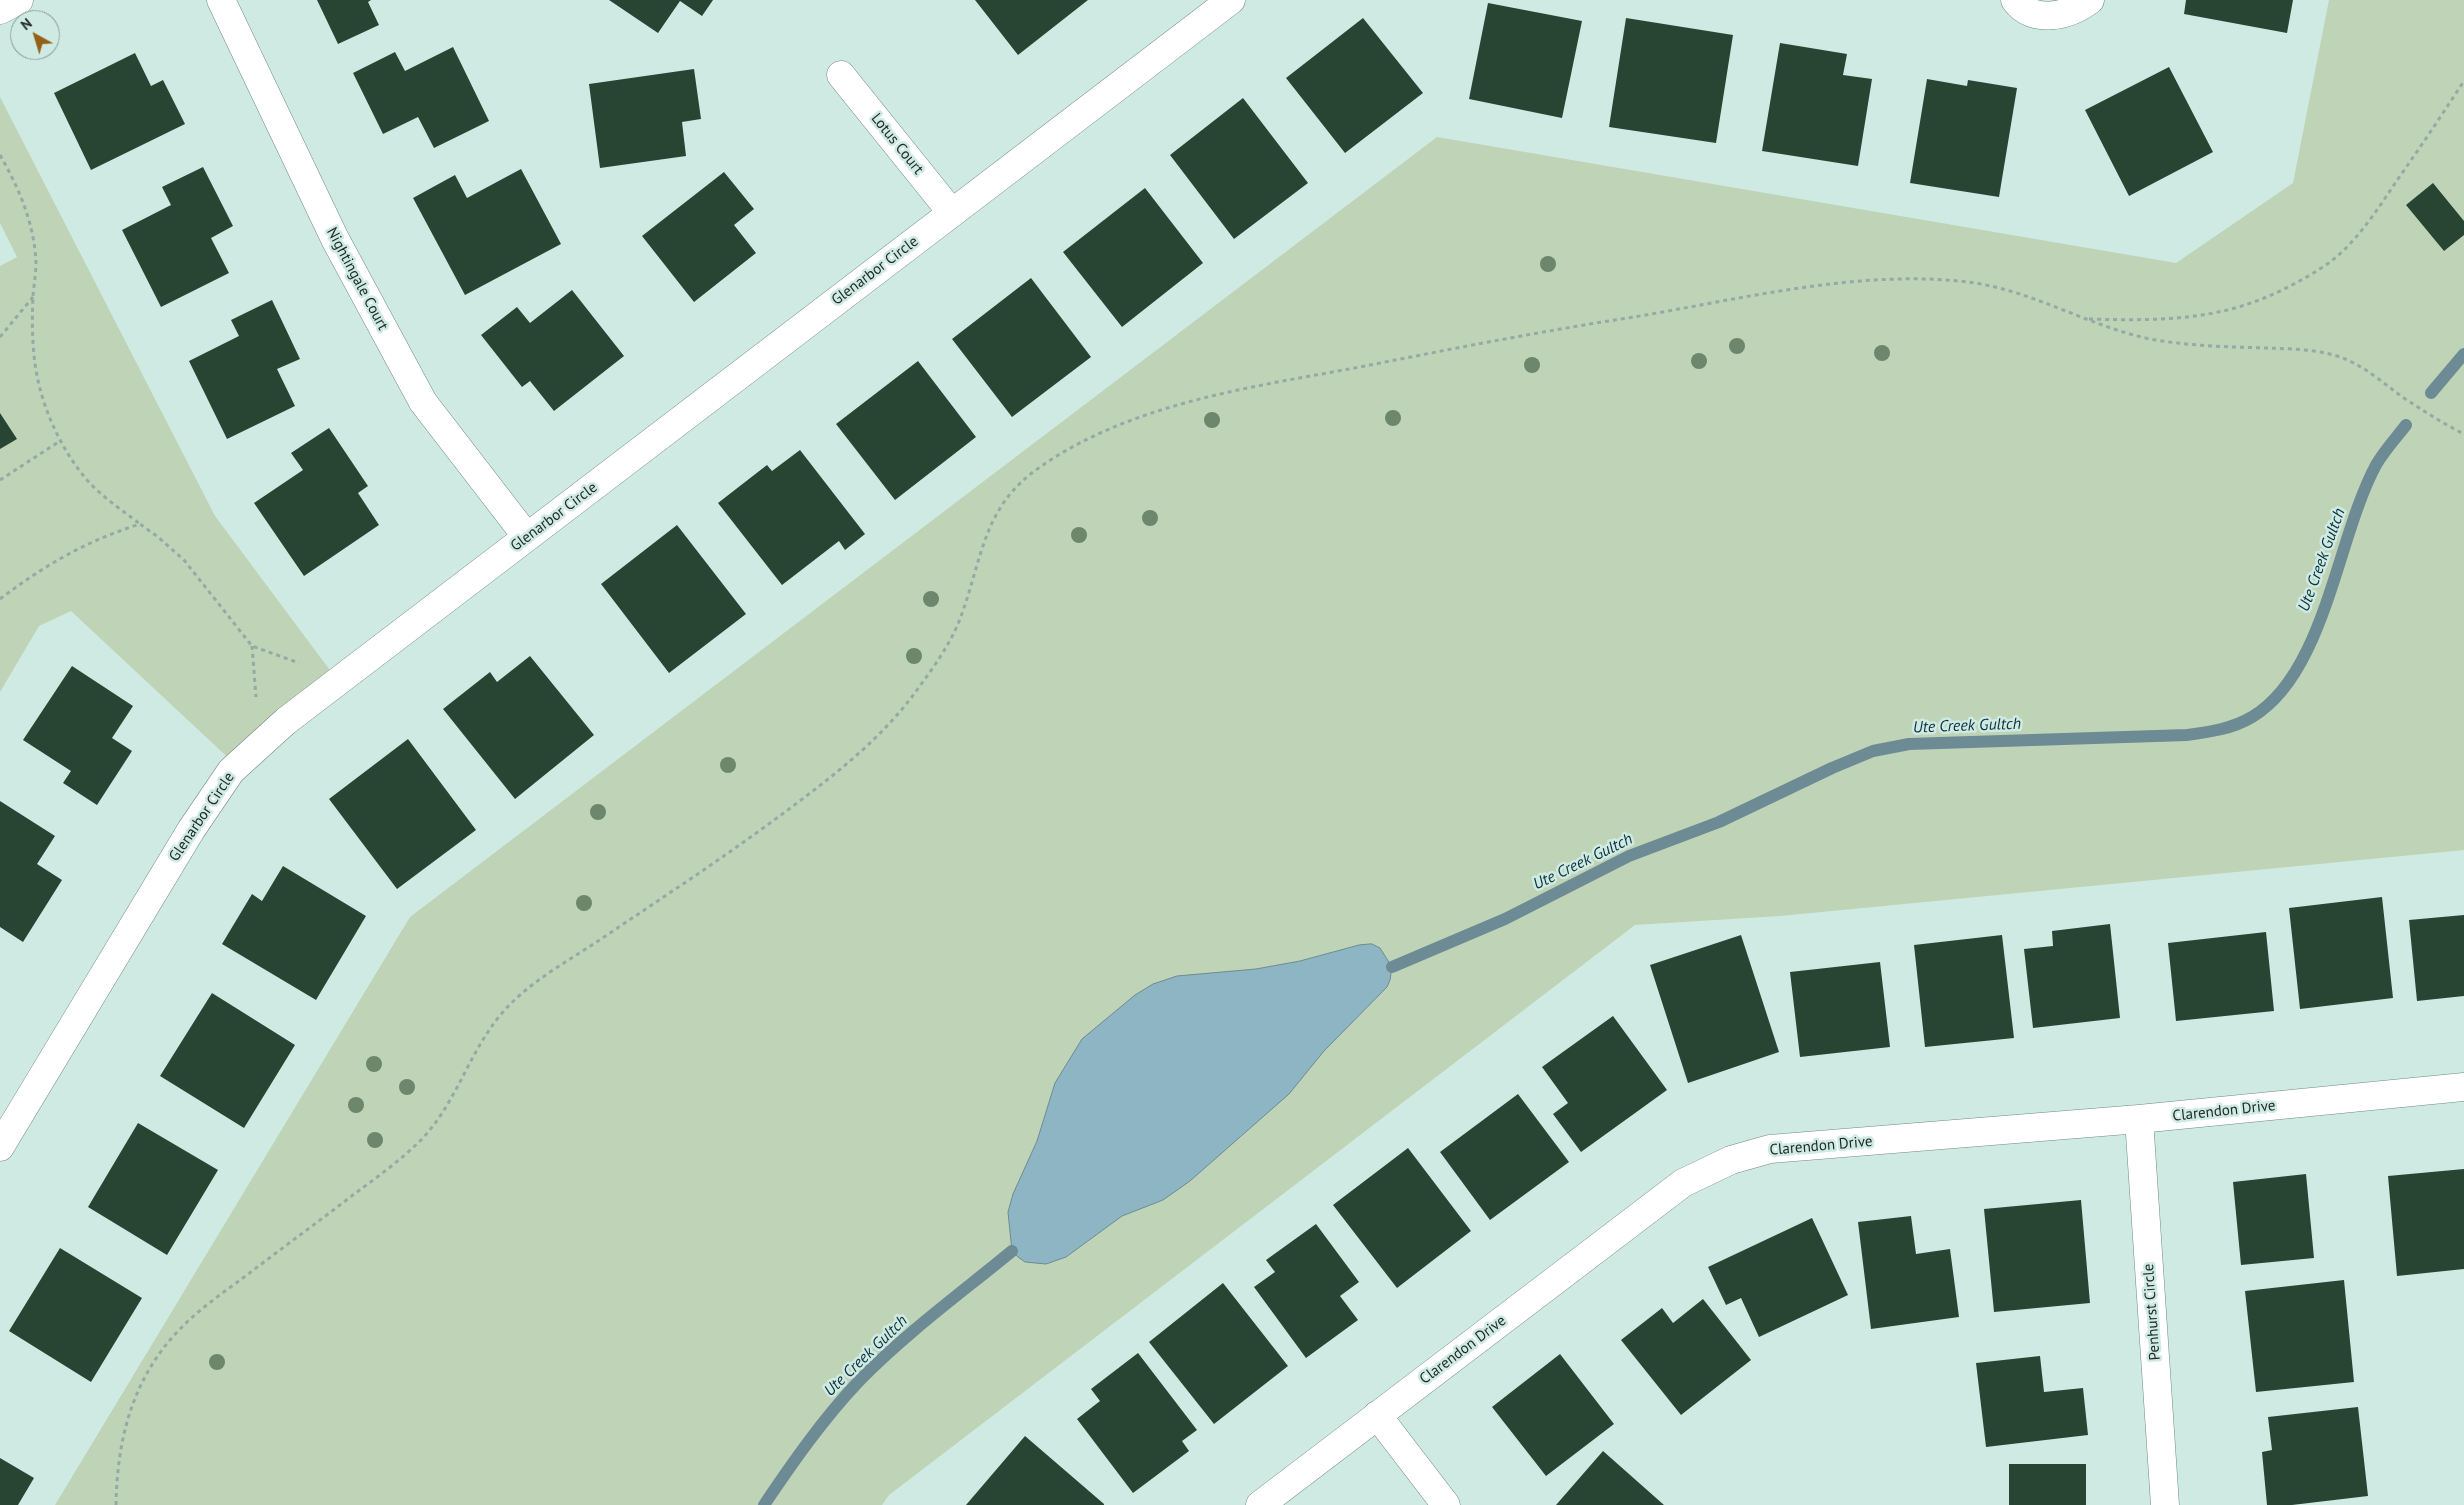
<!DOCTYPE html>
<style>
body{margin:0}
#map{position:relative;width:2464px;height:1505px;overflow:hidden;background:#cfeae3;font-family:"PT Sans",sans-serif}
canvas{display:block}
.north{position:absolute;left:10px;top:10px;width:50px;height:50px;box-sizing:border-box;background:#cfeae3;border:1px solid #899d98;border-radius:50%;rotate:321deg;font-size:14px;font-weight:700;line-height:20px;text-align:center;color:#202a28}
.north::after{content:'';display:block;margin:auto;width:18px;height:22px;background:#956116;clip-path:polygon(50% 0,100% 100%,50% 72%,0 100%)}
</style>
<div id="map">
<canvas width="2464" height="1505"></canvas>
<div class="north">N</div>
</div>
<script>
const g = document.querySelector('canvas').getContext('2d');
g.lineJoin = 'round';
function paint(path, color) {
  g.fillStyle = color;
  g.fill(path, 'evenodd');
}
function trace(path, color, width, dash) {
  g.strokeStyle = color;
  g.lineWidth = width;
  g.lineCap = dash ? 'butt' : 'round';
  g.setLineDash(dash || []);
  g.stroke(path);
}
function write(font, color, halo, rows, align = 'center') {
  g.font = font + ' "PT Sans",sans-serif';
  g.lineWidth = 5;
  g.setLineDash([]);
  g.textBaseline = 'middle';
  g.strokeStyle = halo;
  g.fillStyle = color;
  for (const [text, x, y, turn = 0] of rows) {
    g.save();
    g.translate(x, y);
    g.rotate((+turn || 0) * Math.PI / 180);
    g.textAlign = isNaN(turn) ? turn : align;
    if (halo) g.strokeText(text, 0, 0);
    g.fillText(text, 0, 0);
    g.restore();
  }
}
const green = new Path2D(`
 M2329 0H2464V850L1780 916 1635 925 889 1495 882 1505H55L410 917 1437 137 2176 263 2293 183Z
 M0 97 215 516 338 681 237 766 71 611 39 626 0 692V266L17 257 0 223Z`);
const water = new Path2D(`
 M1372 944 1380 948 1392 967 1390 980 1387 987 1324 1051 1289 1094 1190 1181 1163 1200 1122 1216 1066 1257 1046 1264 1025 1262 1018 1257 1012 1251 1008 1212 1013 1194 1037 1141 1055 1083 1082 1039 1135 995 1153 984 1177 976 1256 969 1300 961 1359 945Z`);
const stream = new Path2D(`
 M2431 393 2464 354
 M1392 967 1505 919 1629 856 1719 822 1832 768 1873 751 1909 744 2187 735C2209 732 2232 729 2252 717 2325 674 2337 537 2376 465 2384 451 2396 438 2406 425
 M764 1505C793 1462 823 1419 859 1381 906 1333 961 1293 1012 1251`);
const building = new Path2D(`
 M317 0H371L368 2 379 25 338 44Z
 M609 0H713L702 16 680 1 658 33Z
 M975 0H1088L1018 55Z
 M2186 0H2293L2287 33 2184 14Z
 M1488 3 1582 21 1562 118 1469 99Z
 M1363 18 1423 93 1345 153 1286 78Z
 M1626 18 1733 35 1716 143 1609 127Z
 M1780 43 1847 54 1843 75 1872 79 1858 166 1762 151Z
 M453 47 489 121 434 148 418 117 383 134 353 73 395 52 405 71Z
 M135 53 151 86 163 80 185 124 91 170 54 93Z
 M2169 67 2213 152 2129 196 2085 110Z
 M694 69 701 119 682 122 686 156 600 168 589 84Z
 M1927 79 1967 86 1968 80 2017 88 1999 197 1910 183Z
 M1243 98 1308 183 1234 239 1170 155Z
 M203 167 233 226 211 238 229 273 161 307 122 230 171 205 162 187Z
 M521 169 561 244 465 295 413 198 455 175 467 198Z
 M724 172 754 209 734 225 756 253 694 302 642 236Z
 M2433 183 2464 221V235L2444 251 2406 205Z
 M1145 188 1203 263 1122 327 1063 252Z
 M1031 278 1091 357 1012 417 952 339Z
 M572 290 624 356 554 411 530 381 522 387 481 335 517 307 530 323Z
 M272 300 300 359 277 369 295 406 227 439 189 361 239 336 231 320Z
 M918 361 976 437 895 500 836 424Z
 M0 413 17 439 0 449Z
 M329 428 368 486 358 493 379 525 304 576 254 503 303 470 291 453Z
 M800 450 865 534 845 550 839 541 782 585 718 503 767 465 772 471Z
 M677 525 746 614 669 673 601 584Z
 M530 656 594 735 515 799 443 709 490 672 497 682Z
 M72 666 133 706 112 738 132 751 97 805 63 783 71 771 23 740Z
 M408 739 476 830 397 889 329 799Z
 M0 801 55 836 37 864 62 880 23 942 0 927Z
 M283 866 366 916 316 1000 222 944 252 894 262 901Z
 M2382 897 2393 998 2300 1009 2289 908Z
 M2464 915V996L2417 1001 2409 920Z
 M2110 924 2120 1018 2033 1028 2024 949 2053 946 2052 931Z
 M2266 932 2274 1011 2176 1021 2168 943Z
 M1741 935 1779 1052 1688 1083 1650 965Z
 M2002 935 2014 1038 1925 1047 1914 945Z
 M1880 962 1890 1047 1800 1057 1790 972Z
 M212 993 295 1045 244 1128 160 1076Z
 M1613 1016 1667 1090 1581 1152 1553 1114 1568 1103 1542 1067Z
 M1518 1094 1569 1162 1490 1220 1440 1152Z
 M138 1123 218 1170 167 1255 88 1207Z
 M1408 1148 1471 1231 1397 1288 1333 1205Z
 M2464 1169V1269L2397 1276 2388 1176Z
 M2306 1174 2314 1258 2241 1265 2233 1182Z
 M2081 1200 2090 1303 1994 1312 1984 1209Z
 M1911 1216 1916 1254 1950 1249 1959 1317 1871 1329 1858 1222Z
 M1812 1218 1848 1295 1759 1337 1741 1298 1726 1305 1708 1267Z
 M1316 1224 1359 1282 1340 1296 1358 1320 1306 1358 1254 1287 1275 1272 1266 1260Z
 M60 1248 142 1298 91 1382 9 1331Z
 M2344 1280 2354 1382 2256 1392 2245 1291Z
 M1223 1283 1288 1366 1214 1424 1149 1342Z
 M1703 1299 1751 1360 1681 1415 1621 1340 1662 1308 1673 1323Z
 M1138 1353 1197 1430 1182 1441 1189 1451 1133 1493 1077 1419 1100 1401 1091 1389Z
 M1560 1354 1614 1424 1546 1476 1492 1407Z
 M2040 1356 2044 1392 2083 1388 2088 1435 1986 1447 1976 1363Z
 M2358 1407 2368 1496 2292 1505H2267L2262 1452 2272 1450 2268 1417Z
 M1025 1436 1104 1504V1505H966Z
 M1603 1451 1664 1505H1556Z
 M0 1458 34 1478 18 1505H0Z
 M2009 1464H2086V1505H2009Z`);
const path = new Path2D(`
 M0 155C19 188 34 223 36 262 36 273 34 284 33 296 32 317 32 342 35 364 41 406 60 448 87 480 102 497 122 510 140 524
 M2089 319C2163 321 2225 321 2292 285 2311 275 2330 264 2345 249 2367 227 2383 201 2400 176 2422 145 2443 113 2464 81
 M0 337 33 297
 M0 480 60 441
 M0 599C45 565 86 541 140 524L158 537 184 560 252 646 299 663
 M252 646 256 697
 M116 1505C117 1440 132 1379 179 1330 199 1309 224 1292 247 1275 282 1248 318 1222 353 1195 376 1178 401 1160 421 1140 463 1096 471 1037 520 995 545 973 576 956 604 937 665 896 726 856 785 812 832 777 879 741 914 694 931 671 950 645 960 619 983 558 982 507 1040 467 1132 403 1252 387 1360 367 1451 349 1542 331 1634 317 1741 299 1860 269 1968 282 2032 290 2088 326 2150 339 2189 346 2228 347 2267 348 2291 349 2316 349 2340 357 2363 365 2382 382 2401 396 2422 410 2442 423 2464 434`);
const minor = new Path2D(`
 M221 0 335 239 423 402 527 537
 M2015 0C2033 25 2069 16 2090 0
 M0 10 19 0
 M841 75 952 213
 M2139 1119 2165 1505
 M0 1147 191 830 231 771 286 721 1231 0
 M1377 1415 1446 1505
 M1260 1505 1683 1183 1731 1160 1770 1149 2139 1119 2464 1087`);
const trees = [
 [1548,264],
 [1737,346],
 [1882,353],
 [1699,361],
 [1532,365],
 [1393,418],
 [1212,420],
 [1150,518],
 [1079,535],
 [931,599],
 [914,656],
 [728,765],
 [598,812],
 [584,903],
 [374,1064],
 [407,1087],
 [356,1105],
 [375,1140],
 [217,1362]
];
const streetNames = [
 ["Lotus Court",897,144,51],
 ["Glenarbor Circle",875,271,-37],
 ["Nightingale Court",357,279,62],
 ["Glenarbor Circle",554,517,-37],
 ["Glenarbor Circle",202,817,-56],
 ["Clarendon Drive",2224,1111,-6],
 ["Clarendon Drive",1821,1146,-5],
 ["Penhurst Circle",2152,1312,-94],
 ["Clarendon Drive",1463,1350,-37]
];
const waterNames = [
 ["Ute Creek Gultch",2322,560,-70],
 ["Ute Creek Gultch",1967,726,-2],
 ["Ute Creek Gultch",1583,862,-26],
 ["Ute Creek Gultch",866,1356,-44]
];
paint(green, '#bfd3b6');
paint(water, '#8eb5c3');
trace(water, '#6d8b94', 1);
trace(stream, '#6d8b94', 12);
paint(building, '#284534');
trace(minor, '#718983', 29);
trace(path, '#95aaa5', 3, [4, 4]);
trace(minor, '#fff', 28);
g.fillStyle = '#6c876b';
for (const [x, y] of trees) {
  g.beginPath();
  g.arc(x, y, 8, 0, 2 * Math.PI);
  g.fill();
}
write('15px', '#202a28', '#cfeae3', streetNames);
write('italic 16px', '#0d323e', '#cfeae3', waterNames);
</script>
